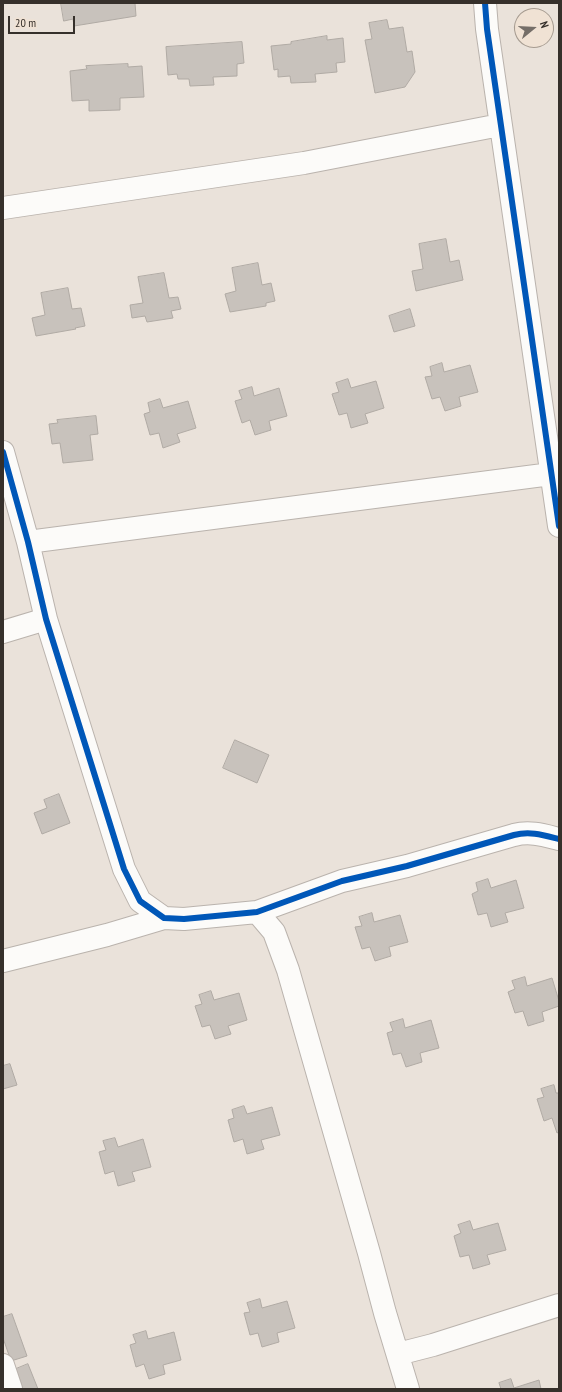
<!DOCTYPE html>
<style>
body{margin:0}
#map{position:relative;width:562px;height:1392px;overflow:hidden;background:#eae2da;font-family:"PT Sans Narrow",sans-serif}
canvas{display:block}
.frame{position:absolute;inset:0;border:4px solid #36302b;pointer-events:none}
.north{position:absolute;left:514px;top:8px;width:40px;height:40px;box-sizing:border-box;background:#f0e2d4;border:1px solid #a69b90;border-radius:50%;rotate:72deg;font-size:11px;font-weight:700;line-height:16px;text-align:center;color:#36302b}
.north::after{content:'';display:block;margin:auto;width:14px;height:18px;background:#756e68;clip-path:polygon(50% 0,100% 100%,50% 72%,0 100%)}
.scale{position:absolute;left:8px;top:16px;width:67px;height:18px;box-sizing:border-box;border:2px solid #36302b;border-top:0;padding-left:5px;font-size:12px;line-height:14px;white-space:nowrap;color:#36302b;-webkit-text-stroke:3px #f0e2d4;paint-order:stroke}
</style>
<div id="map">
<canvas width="562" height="1392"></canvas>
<div class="frame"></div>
<div class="north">N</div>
<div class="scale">20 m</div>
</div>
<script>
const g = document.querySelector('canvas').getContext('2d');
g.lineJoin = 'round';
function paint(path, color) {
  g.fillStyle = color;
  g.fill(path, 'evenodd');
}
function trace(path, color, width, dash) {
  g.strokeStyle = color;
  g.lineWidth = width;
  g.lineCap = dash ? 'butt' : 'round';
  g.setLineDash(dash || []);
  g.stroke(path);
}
const building = new Path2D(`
 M61 3H135L136 16 74 26 73 19 64 21Z
 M387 20 389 29 403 27 407 52 412 51 415 72 405 87 375 93 365 40 372 39 369 23Z
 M327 36V40L343 38 345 62 336 63 337 72 315 74 316 82 291 83 290 76 278 77V69L274 70 271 46 291 44V42Z
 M242 42 244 63 237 64V76L213 77 214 85 190 86 189 79H178L177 74 168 75 166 47Z
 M128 64V67L142 66 144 97 120 98V110L89 111V100L72 101 70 71 87 69 86 66Z
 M446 239 450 262 459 260 463 280 416 291 412 271 423 269 419 244Z
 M258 263 262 285 271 283 275 301 266 303V306L230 312 225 294 236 291 232 268Z
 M164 273 169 298 178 297 181 309 171 311 173 318 147 322 145 316 132 318 130 305 143 303 138 277Z
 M68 288 72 309 81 308 85 326 75 328 76 329 36 336 32 318 45 315 41 293Z
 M410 309 415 326 394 332 389 316Z
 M442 363 444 372 470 365 478 392 459 397 461 406 445 411 440 397 432 399 425 377 432 376 430 367Z
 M348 379 351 388 376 381 384 408 365 414 368 423 351 428 347 413 339 415 332 394 339 392 336 383Z
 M252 387 254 396 279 388 287 416 269 421 271 430 255 435 250 420 242 423 235 401 242 399 239 391Z
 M160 399 163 408 188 401 196 428 177 434 180 442 163 448 159 433 150 435 144 414 150 412 148 403Z
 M96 416 98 434 90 435 93 460 63 463 60 443 52 444 49 424 58 423 57 420Z
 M235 740 269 755 257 783 223 768Z
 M59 794 70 823 42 834 34 813 47 808 44 800Z
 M488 879 491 888 516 880 524 908 505 913 508 922 491 927 487 913 478 915 472 894 478 891 476 883Z
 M372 913 374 922 400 915 408 942 389 947 391 956 375 961 370 947 362 949 355 927 362 926 359 917Z
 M525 977 527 986 552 978 559 1001V1006L542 1012 544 1021 528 1026 523 1011 515 1013 508 992 515 989 512 981Z
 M211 991 214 1000 239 993 247 1020 228 1026 231 1034 215 1039 210 1025 202 1027 195 1006 202 1004 199 995Z
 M403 1019 405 1028 431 1020 439 1048 420 1053 422 1062 406 1067 401 1053 393 1055 387 1033 393 1031 390 1023Z
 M10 1064 17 1085 3 1089V1066Z
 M554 1085 556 1093H559V1132L557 1133 552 1118 544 1121 537 1099 544 1097 541 1089Z
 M244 1106 247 1114 272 1107 280 1135 261 1140 264 1149 247 1154 243 1139 234 1142 228 1120 234 1118 232 1110Z
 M115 1138 118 1147 143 1139 151 1167 132 1172 135 1181 118 1186 114 1171 105 1174 99 1152 106 1150 103 1141Z
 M470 1221 473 1230 498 1223 506 1250 487 1255 490 1264 473 1269 469 1255 460 1257 454 1236 461 1233 458 1225Z
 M260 1299 262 1308 287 1301 295 1328 277 1333 279 1342 262 1347 258 1333 250 1335 244 1313 250 1312 247 1303Z
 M12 1314 27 1356 11 1361 3 1338V1317Z
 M146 1331 148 1339 174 1332 181 1360 163 1365 165 1374 149 1379 144 1364 136 1367 130 1345 136 1343 133 1335Z
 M28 1364 38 1389H23L16 1369Z
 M511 1379 514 1388 539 1380 541 1389H501L499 1383Z`);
const minor = new Path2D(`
 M485 3 487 29 559 526
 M3 208 304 163 500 125
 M3 452 28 542 46 619 124 869 140 901 164 918 184 919 257 912 342 881 407 866 514 835C530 831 543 835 559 839
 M28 542 551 474
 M3 632 46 619
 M257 912 274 932 288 970 369 1253 385 1313 408 1389
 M3 961 107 935 164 918
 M398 1354 433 1345 559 1305
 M3 1365 11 1389`);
const cycleway = new Path2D(`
 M485 3 487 29 559 526
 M3 452 28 542 46 619 124 869 140 901 164 918 184 919 257 912 342 881 407 866 514 835C530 831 543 835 559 839`);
paint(building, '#c8c2bc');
trace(building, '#b0aaa4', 1);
trace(minor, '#bab3ad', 24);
trace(minor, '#fcfbf9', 22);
trace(cycleway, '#0057b8', 6);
</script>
